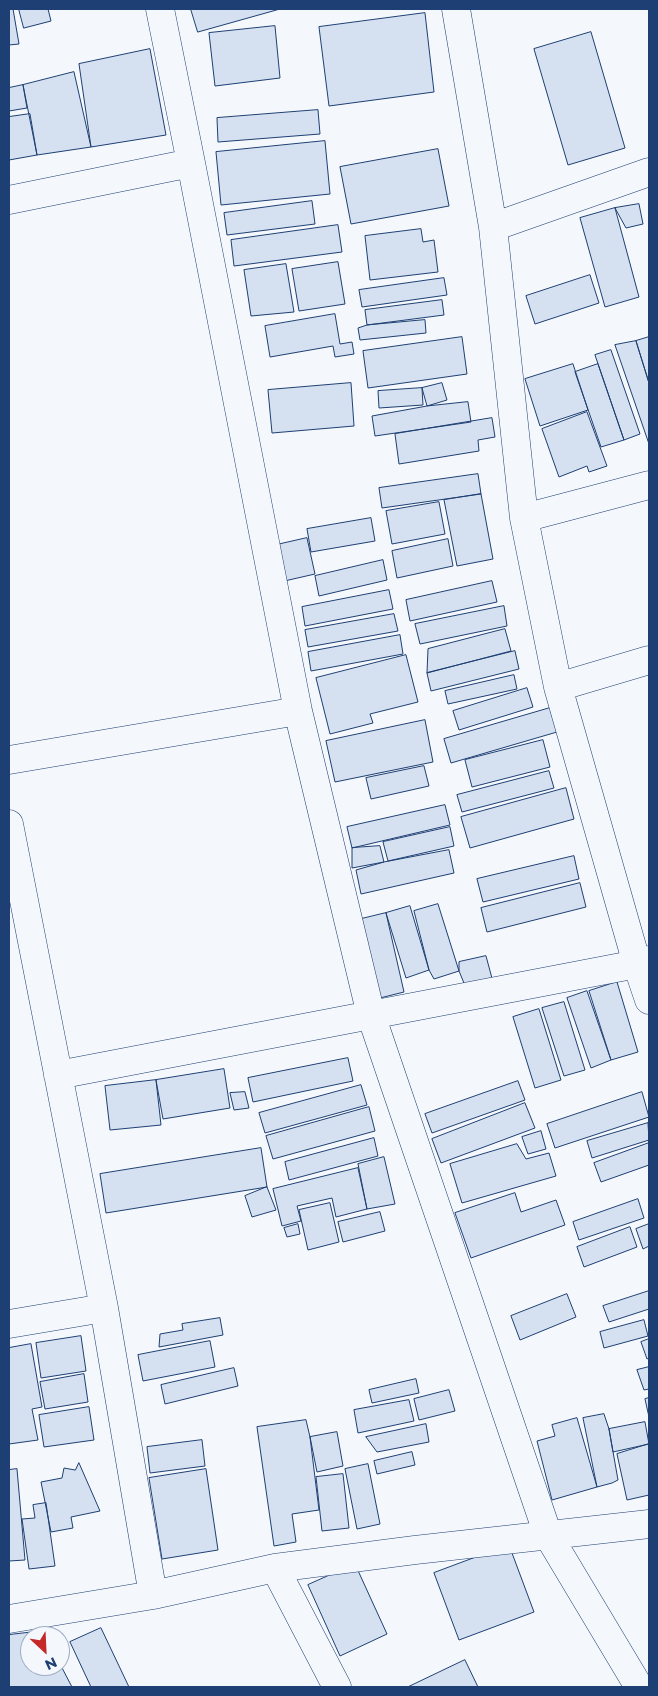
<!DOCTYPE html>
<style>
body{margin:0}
#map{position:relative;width:658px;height:1696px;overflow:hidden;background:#f4f7fb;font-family:Montserrat,sans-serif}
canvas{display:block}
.frame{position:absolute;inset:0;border:10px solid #1d3f73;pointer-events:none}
.north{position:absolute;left:20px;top:1626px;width:50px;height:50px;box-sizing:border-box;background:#f4f7fb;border:1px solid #9eadc5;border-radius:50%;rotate:155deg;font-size:14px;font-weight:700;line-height:20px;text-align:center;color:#1d3f73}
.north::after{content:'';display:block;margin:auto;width:18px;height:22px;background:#c62828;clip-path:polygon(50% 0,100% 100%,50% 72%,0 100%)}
</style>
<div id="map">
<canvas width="658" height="1696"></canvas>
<div class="frame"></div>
<div class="north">N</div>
</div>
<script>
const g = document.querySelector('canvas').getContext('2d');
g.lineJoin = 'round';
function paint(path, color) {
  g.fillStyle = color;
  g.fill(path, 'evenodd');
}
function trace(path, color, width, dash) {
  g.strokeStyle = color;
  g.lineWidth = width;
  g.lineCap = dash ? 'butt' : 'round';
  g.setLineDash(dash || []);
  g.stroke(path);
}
const building = new Path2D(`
 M9 9H13L19 44 9 45Z
 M19 9H48L51 21 24 28Z
 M191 9H280L198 32Z
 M425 13 434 92 329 106 319 27Z
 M275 26 280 78 215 86 209 33Z
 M591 32 625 148 568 165 534 49Z
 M150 49 166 135 91 147 79 64Z
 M74 72 91 147 37 155 23 85Z
 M23 85 27 108 9 111V88Z
 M318 110 320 134 218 142 217 118Z
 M30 114 37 155 9 160V117Z
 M325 141 330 194 221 205 216 152Z
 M438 149 449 206 351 224 340 167Z
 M312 201 315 224 227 235 224 213Z
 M639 204 643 224 626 228 615 208Z
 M615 208 639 297 605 307 580 218Z
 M338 225 342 252 234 266 231 240Z
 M421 229 423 242 434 240 438 272 370 280 365 236Z
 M338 262 345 304 299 311 292 269Z
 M286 264 294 312 251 316 244 270Z
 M590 275 599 303 535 324 526 296Z
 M444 278 447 295 362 307 359 290Z
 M442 300 444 315 367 325 365 310Z
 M335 314 340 344 352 342 354 354 335 357 333 346 270 357 265 326Z
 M425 320 426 333 360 340 358 328 367 325Z
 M462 337 467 374 368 388 363 351Z
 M649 337V383L636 341Z
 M636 341 649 383V444L615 345Z
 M611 350 640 434 624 440 595 355Z
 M573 364 588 410 540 426 525 379Z
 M598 364 624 440 601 447 575 372Z
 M351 383 354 426 272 433 268 390Z
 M442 383 447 400 427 406 422 388Z
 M422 388 423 405 379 408 378 391Z
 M468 402 471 422 375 436 372 416 427 406Z
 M587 412 607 466 589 472 587 466 559 477 542 429Z
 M492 418 495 437 478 440 479 451 399 464 395 434Z
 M478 474 481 494 382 508 379 488Z
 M481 494 493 559 457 566 444 500Z
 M439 502 445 534 392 544 386 511Z
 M371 518 375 541 311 552 307 529Z
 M307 538 315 574 280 582 272 546Z
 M448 539 453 566 397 578 392 551Z
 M383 560 387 580 319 596 315 576Z
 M492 581 497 602 410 621 406 600Z
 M389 590 393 609 305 626 302 607Z
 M504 606 507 626 420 644 415 624Z
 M394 614 398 631 308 647 305 630Z
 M505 629 511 651 427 673 428 649Z
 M400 635 403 654 311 671 308 652Z
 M515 651 519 669 431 691 427 673Z
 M406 655 418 702 370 714 373 723 330 734 316 678Z
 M514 675 517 689 448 704 445 691Z
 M527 688 533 707 459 730 453 711Z
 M550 708 557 732 451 763 444 739Z
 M425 720 433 762 335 782 326 741Z
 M543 740 550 767 472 787 465 760Z
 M424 766 429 786 371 799 366 778Z
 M549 771 554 788 462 812 457 795Z
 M566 788 574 819 470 848 461 817Z
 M445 805 450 825 352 848 347 827Z
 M450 827 454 846 388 861 383 842Z
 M380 846 384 862 352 868V848Z
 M449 850 454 873 361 894 356 870 384 862Z
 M574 856 579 879 483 902 477 879Z
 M580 883 586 907 487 932 481 908Z
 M438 904 459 971 434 979 429 970 414 911Z
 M410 906 429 970 406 978 386 913Z
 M386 913 404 992 372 1000 353 921Z
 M486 956 493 982 466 988 459 971V962Z
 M617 982 638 1052 611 1060 589 991Z
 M587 991 611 1060 591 1068 567 998Z
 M564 1002 585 1070 564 1076 542 1008Z
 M539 1009 561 1080 535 1088 513 1017Z
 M348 1058 353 1081 253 1102 248 1078Z
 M224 1069 230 1108 163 1119 156 1080Z
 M156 1080 161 1125 110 1130 105 1086Z
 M518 1081 525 1100 432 1133 425 1114Z
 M361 1085 367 1105 265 1133 259 1113Z
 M245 1092 249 1108 234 1110 230 1093Z
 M642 1092 649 1117 555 1148 547 1124Z
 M525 1103 535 1128 441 1163 432 1139Z
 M369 1107 375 1131 273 1159 266 1136Z
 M648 1123 649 1140 592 1158 587 1141Z
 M541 1131 546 1149 528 1154 522 1137Z
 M374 1138 378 1156 289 1180 285 1162Z
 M649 1143V1165L601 1182 594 1163Z
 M517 1144 526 1159 549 1153 556 1176 462 1203 450 1164Z
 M261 1148 267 1187 106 1213 100 1174Z
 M384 1157 395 1204 367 1209 358 1164Z
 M358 1168 367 1209 336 1217 332 1198 297 1206 301 1221 282 1226 273 1189Z
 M267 1187 276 1210 252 1217 245 1196Z
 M515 1193 521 1212 556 1200 565 1225 471 1258 455 1213Z
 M638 1199 644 1218 579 1240 573 1222Z
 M330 1203 339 1242 308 1250 299 1210Z
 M380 1212 385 1231 343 1242 338 1222Z
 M298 1224 300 1234 287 1237 284 1228Z
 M649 1224V1246L643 1249 636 1229Z
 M630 1227 637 1247 584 1267 577 1247Z
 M649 1291V1309L609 1322 603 1306Z
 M567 1294 576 1317 520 1340 511 1316Z
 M220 1318 223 1335 159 1347 160 1334 183 1330 182 1324Z
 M644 1320 648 1336 604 1348 600 1332Z
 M81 1336 86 1371 41 1378 36 1343Z
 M649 1339V1358L647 1359 641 1342Z
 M210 1341 215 1367 143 1381 138 1355Z
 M31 1344 42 1407 32 1409 38 1440 9 1444V1348Z
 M649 1367V1389L644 1390 637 1370Z
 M234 1368 238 1386 165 1404 161 1385Z
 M84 1374 88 1402 45 1409 40 1382Z
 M416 1379 419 1393 372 1403 369 1390Z
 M449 1390 455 1411 419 1420 414 1399Z
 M649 1398V1417L645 1399Z
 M409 1400 414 1421 358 1433 354 1410Z
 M89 1407 94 1440 44 1447 39 1415Z
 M604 1414 609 1429 618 1480 612 1483 597 1487 583 1418Z
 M577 1418 597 1487 552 1500 537 1441 555 1436 552 1425Z
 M306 1420 310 1437 319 1510 292 1514 296 1542 274 1546 257 1427Z
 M645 1422 649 1444 613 1452 609 1429Z
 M426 1424 429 1442 377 1452 366 1437Z
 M337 1432 343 1466 317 1472 310 1437Z
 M202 1440 205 1466 150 1473 147 1447Z
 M649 1444V1495L627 1500 617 1454Z
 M412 1452 415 1465 377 1474 374 1461Z
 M79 1463 100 1511 71 1517 73 1528 51 1532 41 1482 62 1478 64 1468 75 1470Z
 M368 1464 380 1524 357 1529 345 1469Z
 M17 1469 25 1560 9 1561V1470Z
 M206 1469 218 1550 162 1559 149 1478Z
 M343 1474 349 1528 322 1531 316 1477Z
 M46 1503 55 1566 29 1569 22 1519 35 1518 33 1505Z
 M509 1545 534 1612 459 1640 434 1573Z
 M355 1564 387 1634 340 1656 308 1585Z
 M101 1628 129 1687H91L70 1642Z
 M43 1631 46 1636H30V1666H60V1664L72 1687H9V1635Z
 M465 1660 478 1687H408Z`);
const street = new Path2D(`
 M160 9 191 163 298 711 371 1015 548 1535 639 1687
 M456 9 493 227 524 518 558 687 637 964 649 1000
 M9 200 191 163
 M493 227 649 172
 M524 518 649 485
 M558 687 649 660
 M9 760 298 711
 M9 824 104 1308 153 1595
 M58 1075 637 964 649 960
 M9 1324 104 1308
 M275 1568 337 1687
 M9 1619 153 1595 275 1568 415 1550 649 1524`);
paint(building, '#d5e0f0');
trace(building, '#1d3f73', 1);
trace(street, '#1d3f73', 29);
trace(street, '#f4f7fb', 28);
</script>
